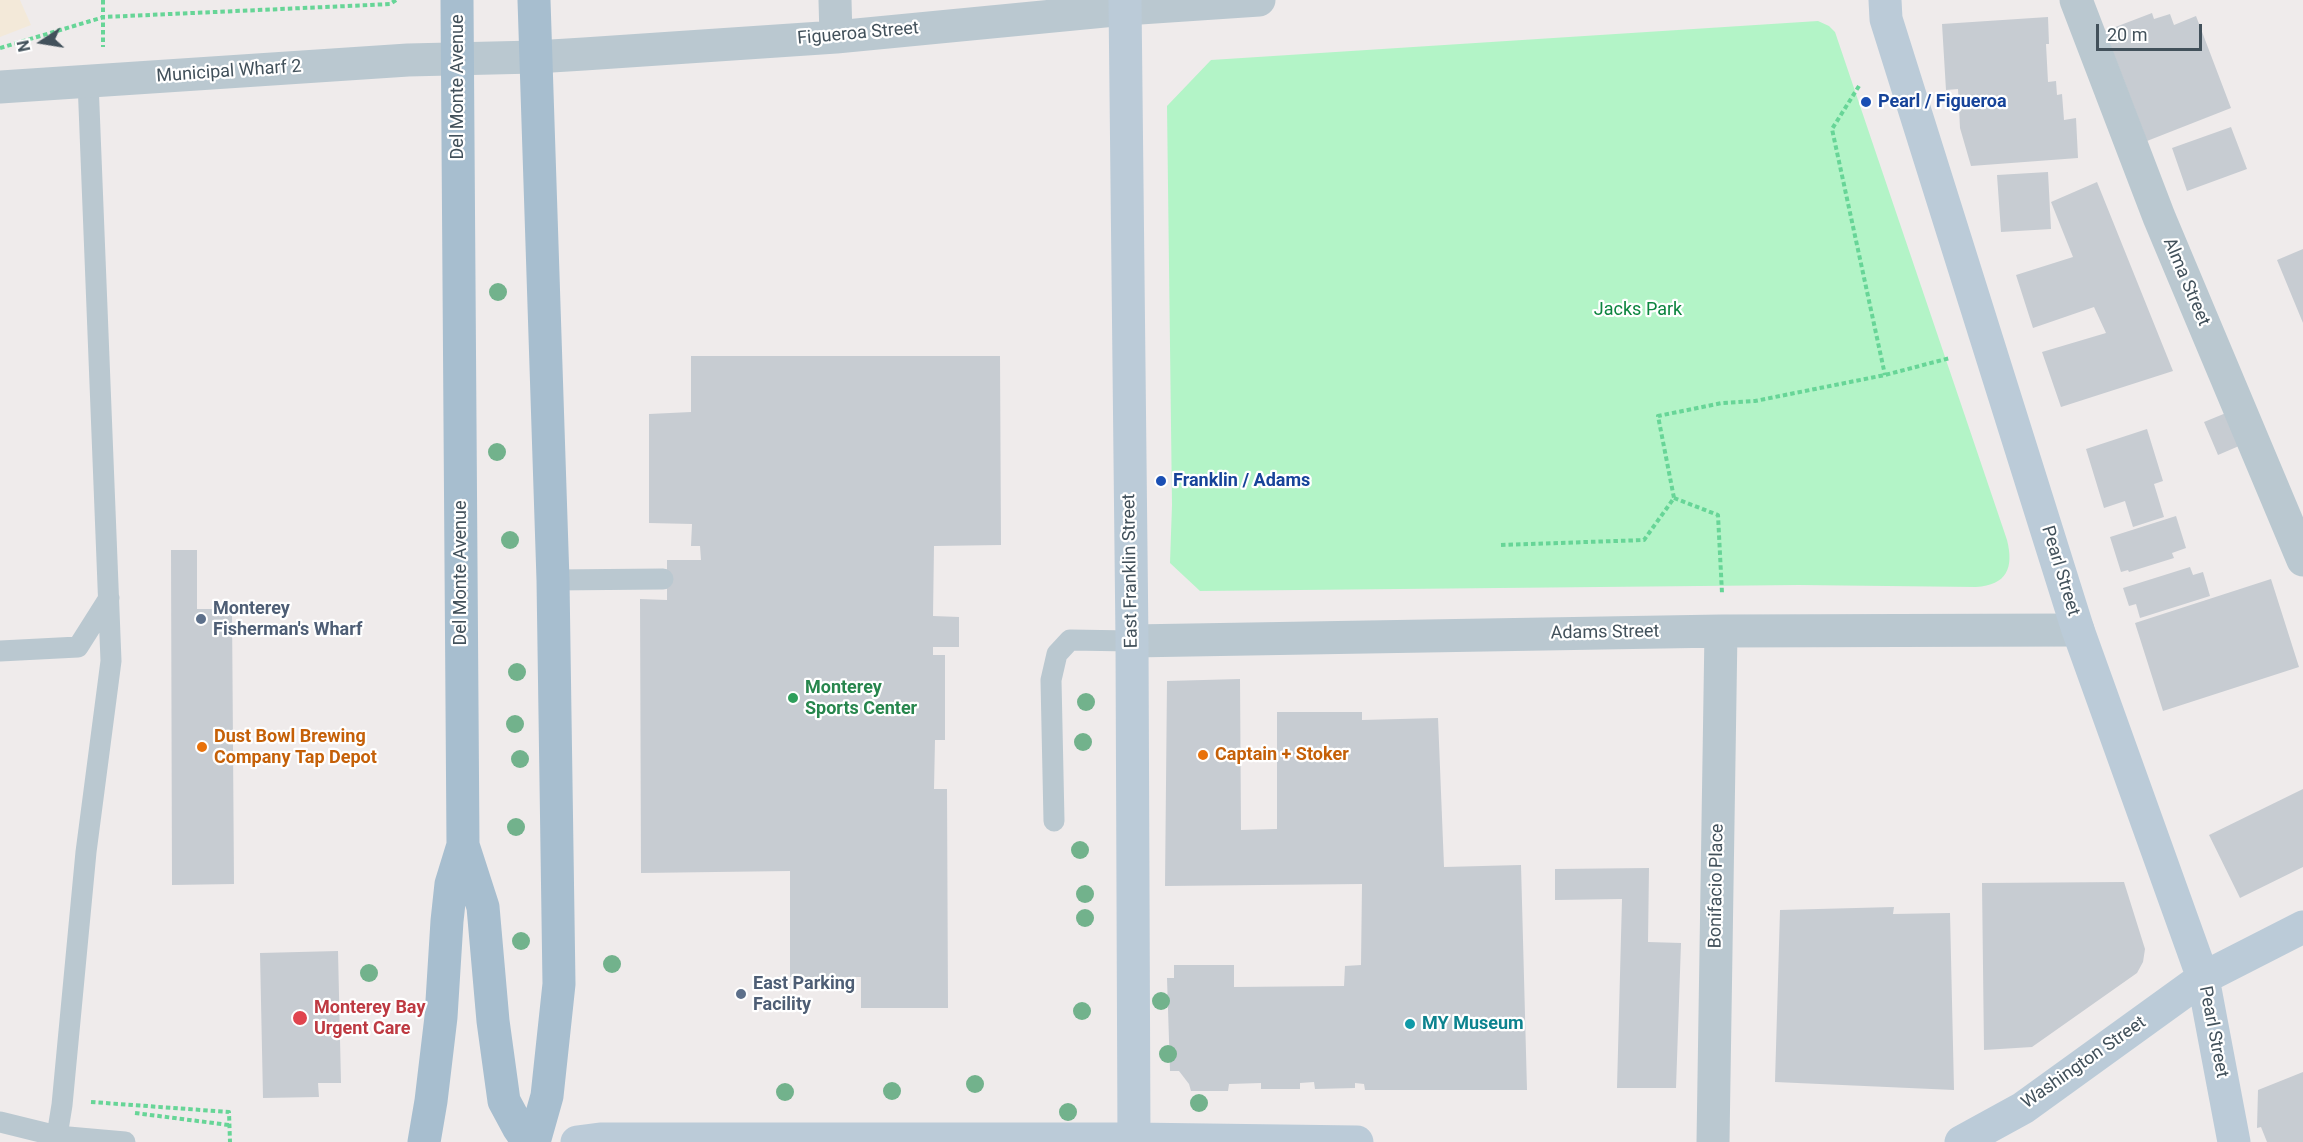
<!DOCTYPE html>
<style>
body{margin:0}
#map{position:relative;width:2303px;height:1142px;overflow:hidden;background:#efebeb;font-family:Roboto,sans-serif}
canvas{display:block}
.north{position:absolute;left:12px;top:12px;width:60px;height:60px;-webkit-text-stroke:4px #fff;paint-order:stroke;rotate:258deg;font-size:16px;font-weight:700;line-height:24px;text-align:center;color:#42515b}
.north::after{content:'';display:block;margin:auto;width:21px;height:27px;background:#42515b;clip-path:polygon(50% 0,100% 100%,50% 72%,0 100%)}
.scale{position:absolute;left:2096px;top:24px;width:106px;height:27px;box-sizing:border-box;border:3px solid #42515b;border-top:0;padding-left:8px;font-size:18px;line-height:21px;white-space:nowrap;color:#42515b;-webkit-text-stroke:4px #fff;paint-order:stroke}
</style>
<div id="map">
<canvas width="2303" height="1142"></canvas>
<div class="north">N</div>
<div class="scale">20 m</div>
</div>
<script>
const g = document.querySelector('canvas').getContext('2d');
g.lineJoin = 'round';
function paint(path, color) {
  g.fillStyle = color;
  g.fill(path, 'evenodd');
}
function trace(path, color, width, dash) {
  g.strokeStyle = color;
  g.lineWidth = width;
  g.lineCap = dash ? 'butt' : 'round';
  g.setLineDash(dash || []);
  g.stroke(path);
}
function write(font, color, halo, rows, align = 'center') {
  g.font = font + ' Roboto,sans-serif';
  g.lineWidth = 4.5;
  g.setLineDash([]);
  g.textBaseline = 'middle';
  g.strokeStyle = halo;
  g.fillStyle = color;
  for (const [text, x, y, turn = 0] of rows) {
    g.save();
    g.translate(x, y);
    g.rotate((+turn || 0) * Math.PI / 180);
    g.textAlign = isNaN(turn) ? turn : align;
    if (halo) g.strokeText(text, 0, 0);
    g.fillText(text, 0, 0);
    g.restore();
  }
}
const green = new Path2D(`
 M1818 21 1829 26 1835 32 2007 540C2014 568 2007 585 1976 587L1799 585 1200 591 1170 563 1172 505 1167 106 1211 60Z`);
const sand = new Path2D(`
 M0 0H20L31 25 0 37Z`);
const building = new Path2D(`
 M2152 13 2154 19 2170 14 2174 25 2196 16 2231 108 2147 141 2105 31Z
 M2048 17 2049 44H2046L2048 82 2056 81 2057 95 2062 94 2064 120 2076 118 2078 158 1971 166 1960 128 1958 89 1946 90 1942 24Z
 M2231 127 2247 169 2187 191 2172 148Z
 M2048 172 2051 229 2001 232 1997 175Z
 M2097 182 2173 371 2061 407 2042 352 2106 333 2094 307 2033 328 2016 275 2073 257 2051 202Z
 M2303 249V323L2277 260Z
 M691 356H1000L1001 545 934 546 933 616 959 617V647H933V655H945V740H935L934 789H947L948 1008H861V977H790V871L641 873 640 599 667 600V560H701L700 546H691L692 524 649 523V414L691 412Z
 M2226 413 2239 446 2218 455 2204 422Z
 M2147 429 2163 481 2154 484 2164 517 2133 527 2125 501 2104 508 2086 449Z
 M2176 516 2186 548 2172 553 2174 558 2129 572 2128 570 2121 572 2110 537Z
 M171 550H197V609H232L234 884 172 885Z
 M2190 567 2193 575 2203 572 2210 596 2140 618 2136 604 2129 606 2123 588Z
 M2271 579 2299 667 2163 711 2135 623Z
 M1240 679 1241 830 1277 829V712H1362V720L1438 718 1444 867 1521 865 1527 1090H1365L1364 1084 1355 1083V1088L1315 1089 1314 1082 1300 1083V1089H1261V1083L1229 1084 1228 1091H1191L1189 1084 1179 1071H1170L1167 978H1174V965H1234V987L1344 986 1345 966 1361 965 1362 884 1165 886 1167 681Z
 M2303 789V867L2240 898 2209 835Z
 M1649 868 1648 942 1681 943 1676 1088H1617L1622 899 1555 900V869Z
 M2124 882 2145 949 2143 962 2137 973 2032 1047 1984 1050 1982 883Z
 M1894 907 1893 914 1950 913 1954 1090 1775 1082 1780 910Z
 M338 951 341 1083H318L319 1097 263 1098 260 953Z
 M2303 1072V1142H2267L2261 1127 2257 1128 2258 1090Z`);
const path = new Path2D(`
 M103 0V47
 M0 48 104 17 370 5 390 4 396 0
 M1859 86 1832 129 1885 375
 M1674 498 1718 515 1722 593
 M1501 545 1644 540 1674 498 1658 416 1722 403 1755 401 1885 375 1950 358
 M91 1102 229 1112 230 1142
 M135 1113 229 1125`);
const lane = new Path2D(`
 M553 580 663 579
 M0 651 78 647 109 598
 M1054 821 1051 680 1057 654 1070 640 1132 641
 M0 1122 57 1136 125 1142
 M56 1142 62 1105 86 852 111 661 88 81`);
const street = new Path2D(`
 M835 0 836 37
 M2076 0 2159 217 2303 560
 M0 87 408 60 535 57 584 54 836 37 1125 9 1259 0
 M1132 641 1721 631 2078 630
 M1713 1142 1721 631`);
const secondary = new Path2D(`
 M1125 0 1132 641 1134 1142
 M1885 0 1886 19 2078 630 2203 978 2234 1142
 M577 1142 600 1139H1134L1357 1142
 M1961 1142 2023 1108 2203 978 2303 927`);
const primary = new Path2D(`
 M534 0 553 580 559 984 547 1096 534 1142
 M463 845 483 907 493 1021 504 1101 518 1127 528 1142
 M424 1142 431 1101 441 1017 447 921 451 884 463 845 457 0`);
const trees = [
 [498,292],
 [497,452],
 [510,540],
 [517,672],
 [1086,702],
 [515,724],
 [1083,742],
 [520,759],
 [516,827],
 [1080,850],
 [1085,894],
 [1085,918],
 [521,941],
 [612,964],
 [369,973],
 [1161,1001],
 [1082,1011],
 [1168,1054],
 [975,1084],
 [892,1091],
 [785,1092],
 [1199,1103],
 [1068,1112]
];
const markers = [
 [1866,102,6,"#1a4fb4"],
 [1161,481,6,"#1a4fb4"],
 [201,619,6,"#5c6f8a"],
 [793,698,6,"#2e9e5b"],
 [202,747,6,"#e8710a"],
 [1203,755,6,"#e8710a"],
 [741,994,6,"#5c6f8a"],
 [300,1018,8,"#e0444e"],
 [1410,1024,6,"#0f9aa8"]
];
const streetNames = [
 ["Figueroa Street",858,34,-5],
 ["Municipal Wharf 2",229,72,-4],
 ["Del Monte Avenue",458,87,-90],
 ["Alma Street",2186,282,67],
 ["East Franklin Street",1131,571,-91],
 ["Pearl Street",2060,571,73],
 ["Del Monte Avenue",461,573,-90],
 ["Adams Street",1605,633,-1],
 ["Bonifacio Place",1717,886,-89],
 ["Pearl Street",2213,1032,79],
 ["Washington Street",2084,1063,-35]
];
const transitNames = [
 ["Pearl / Figueroa",1878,102],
 ["Franklin / Adams",1173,481]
];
const parkNames = [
 ["Jacks Park",1638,310]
];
const serviceNames = [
 ["Monterey",213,609],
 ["Fisherman's Wharf",213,630],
 ["East Parking",753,984],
 ["Facility",753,1005]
];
const leisureNames = [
 ["Monterey",805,688],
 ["Sports Center",805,709]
];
const foodNames = [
 ["Dust Bowl Brewing",214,737],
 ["Company Tap Depot",214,758],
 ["Captain + Stoker",1215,755]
];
const healthNames = [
 ["Monterey Bay",314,1008],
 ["Urgent Care",314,1029]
];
const cultureNames = [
 ["MY Museum",1422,1024]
];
paint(green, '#b3f4c7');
paint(sand, '#f3e9d9');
paint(building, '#c7ccd2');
trace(path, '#67d597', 4, [4.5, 3]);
trace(lane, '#bac8d0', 21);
trace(street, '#bac8d0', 33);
trace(secondary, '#bbcbd8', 33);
trace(primary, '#a7becf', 33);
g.fillStyle = '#72b28c';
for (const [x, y] of trees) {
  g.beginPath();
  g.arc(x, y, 9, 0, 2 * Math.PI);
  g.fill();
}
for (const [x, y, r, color] of markers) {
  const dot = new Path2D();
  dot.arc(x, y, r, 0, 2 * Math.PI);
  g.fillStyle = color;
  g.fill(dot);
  trace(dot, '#fff', 2);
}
write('18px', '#42515b', '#fff', streetNames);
write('bold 18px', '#164399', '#fff', transitNames, 'left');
write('18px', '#0b843e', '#fff', parkNames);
write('bold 18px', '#4e5e75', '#fff', serviceNames, 'left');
write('bold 18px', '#27864d', '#fff', leisureNames, 'left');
write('bold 18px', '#c56008', '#fff', foodNames, 'left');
write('bold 18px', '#be3a42', '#fff', healthNames, 'left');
write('bold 18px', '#0d838f', '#fff', cultureNames, 'left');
</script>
